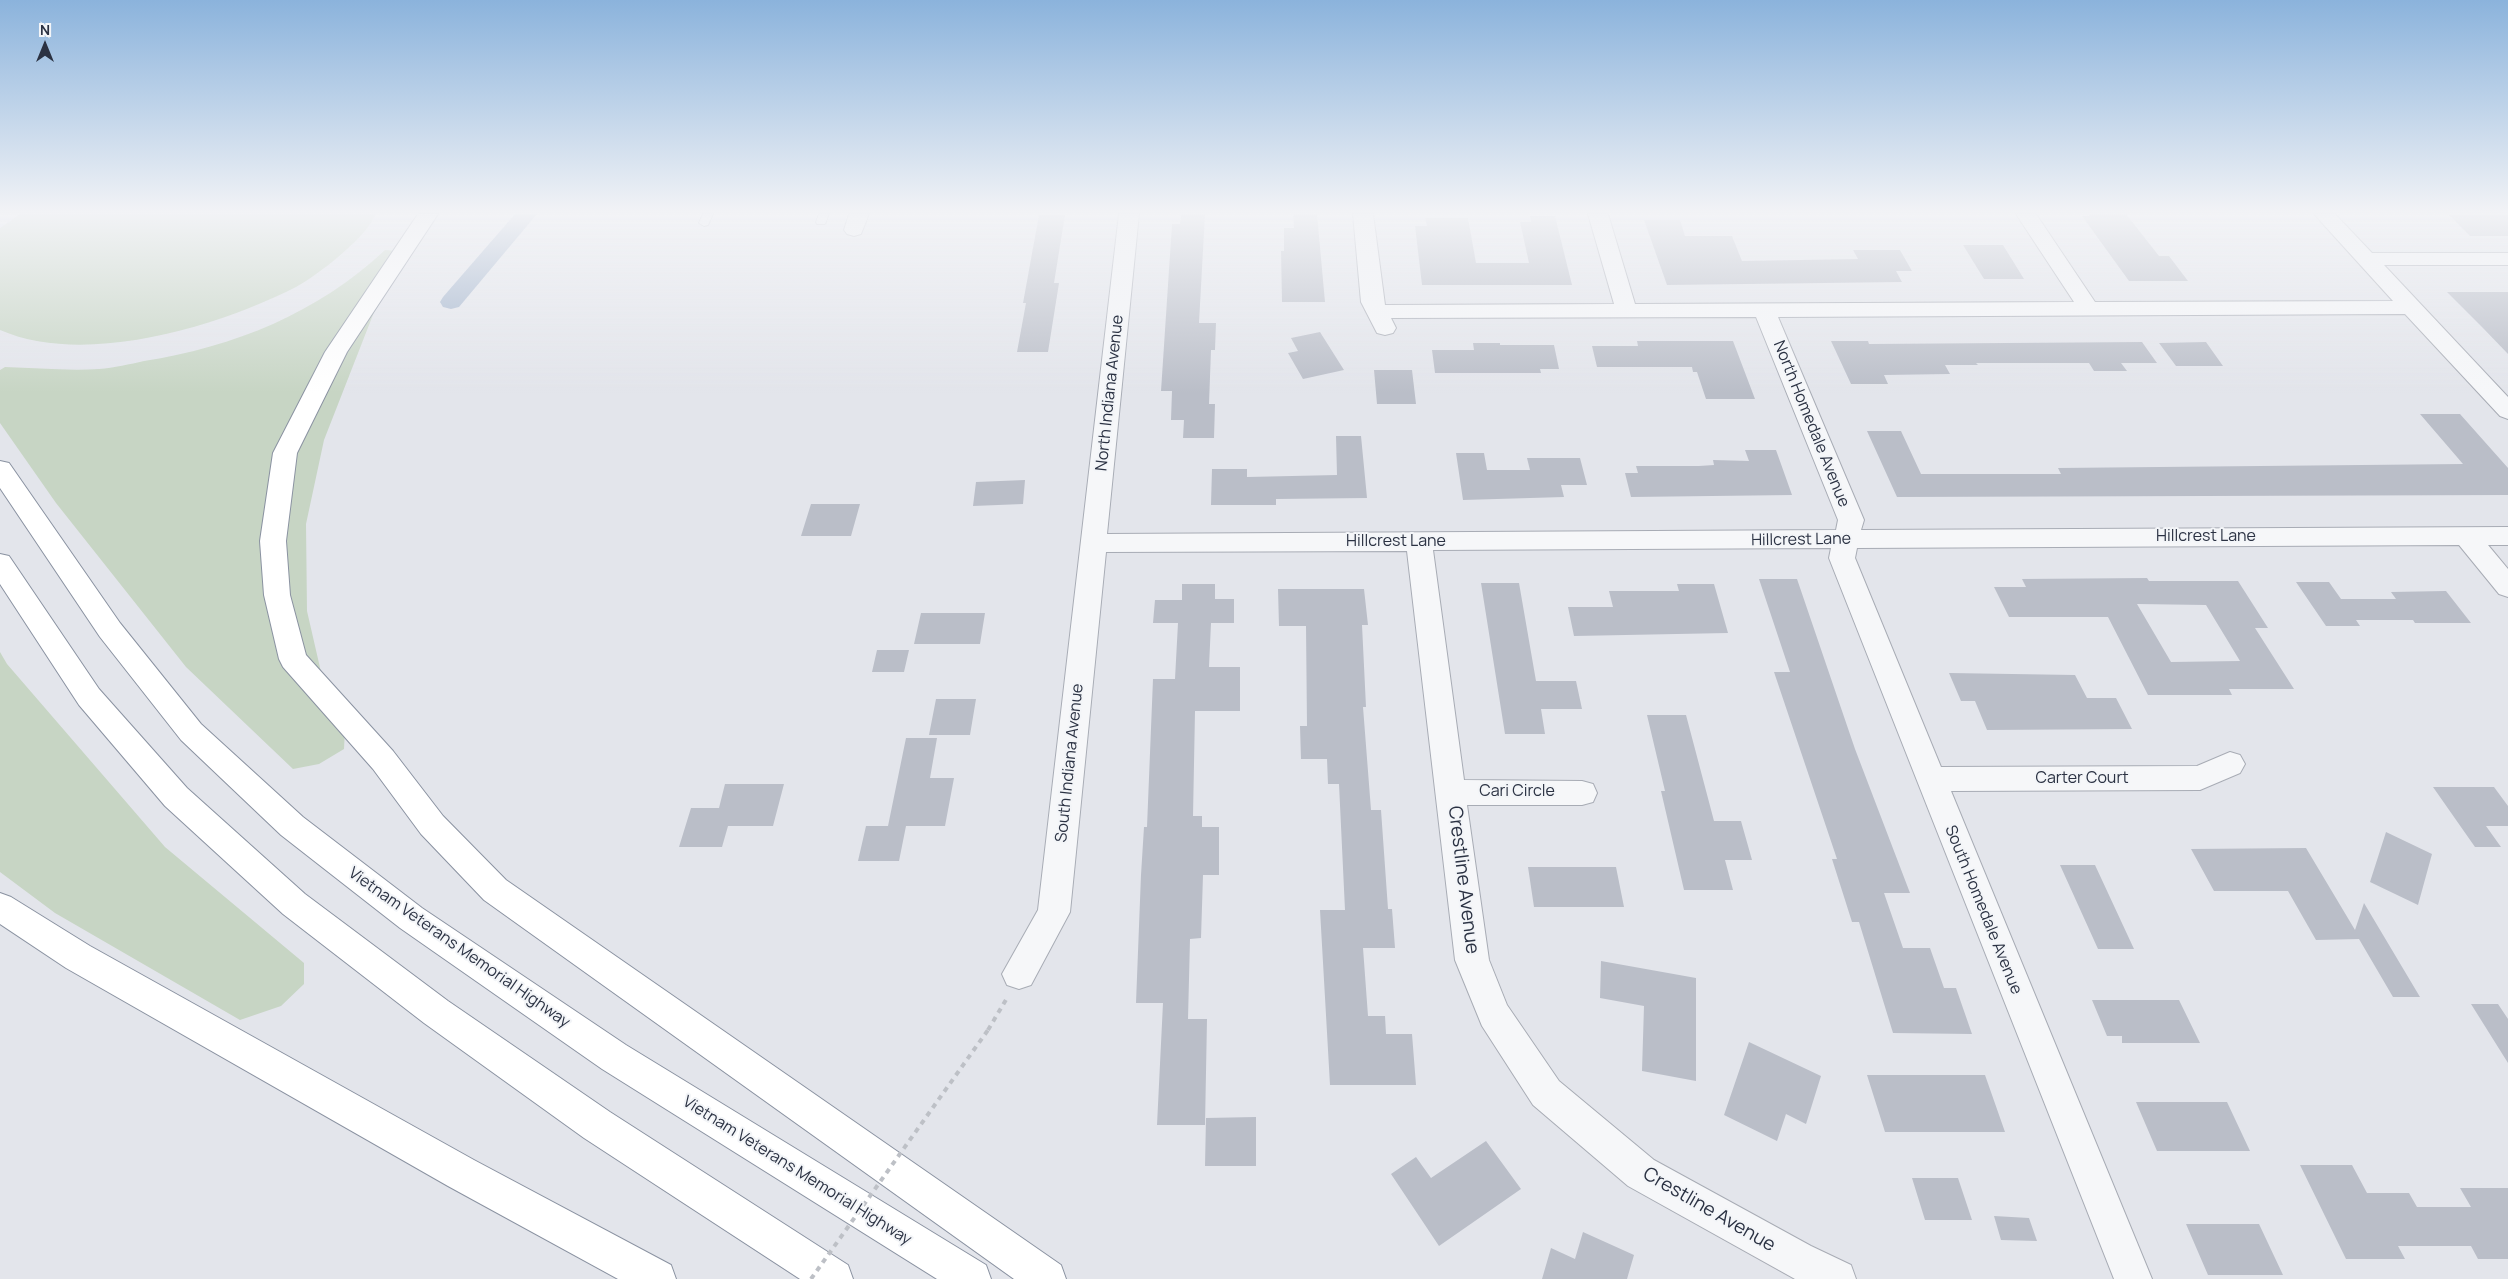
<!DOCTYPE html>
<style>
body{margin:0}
#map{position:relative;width:2508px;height:1279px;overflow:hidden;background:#e3e5eb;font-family:Manrope,sans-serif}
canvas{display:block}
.north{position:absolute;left:20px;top:20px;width:50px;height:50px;-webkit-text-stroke:4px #f3f5f8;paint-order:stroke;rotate:0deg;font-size:14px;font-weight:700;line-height:20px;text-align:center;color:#2b3243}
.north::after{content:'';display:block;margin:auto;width:18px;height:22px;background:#2b3243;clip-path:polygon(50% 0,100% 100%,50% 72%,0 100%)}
</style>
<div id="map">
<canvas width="2508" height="1279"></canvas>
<div class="north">N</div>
</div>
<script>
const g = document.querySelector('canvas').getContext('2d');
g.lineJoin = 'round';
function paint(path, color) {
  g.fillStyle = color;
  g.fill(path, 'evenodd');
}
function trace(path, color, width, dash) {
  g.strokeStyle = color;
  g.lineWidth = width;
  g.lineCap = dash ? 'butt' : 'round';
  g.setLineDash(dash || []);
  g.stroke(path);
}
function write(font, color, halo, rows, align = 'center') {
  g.font = font + ' Manrope,sans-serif';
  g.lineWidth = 4;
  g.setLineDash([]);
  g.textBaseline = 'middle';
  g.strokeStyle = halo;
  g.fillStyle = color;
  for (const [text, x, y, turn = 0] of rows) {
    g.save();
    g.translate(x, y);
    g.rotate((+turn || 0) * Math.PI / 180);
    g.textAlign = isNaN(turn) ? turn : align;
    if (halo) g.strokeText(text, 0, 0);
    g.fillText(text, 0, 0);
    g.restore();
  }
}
const green = new Path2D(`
 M20 214H375C372 229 340 256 327 266 317 273 307 281 296 287 217 327 85 367 0 330V228Z
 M385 250 398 251 324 440 306 524 307 611 321 672 345 729 344 749 319 764 293 769 186 667 56 503 0 423V370L5 367C36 368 68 371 99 369 114 368 130 364 144 361 234 347 318 313 385 250Z
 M0 652 7 664 165 847 304 963V984L281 1006 240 1020 55 913 0 872Z`);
const canal = new Path2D(`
 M515 214H537L459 307 451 309 443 307 440 302 443 297Z`);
const building = new Path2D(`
 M1181 214H1205L1199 323H1216L1215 350H1211L1209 404H1215L1214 438H1183L1184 420H1171L1172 391H1161L1172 224H1180Z
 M1293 214H1317L1325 302H1282L1281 251H1284V228H1294Z
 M2089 214H2126L2159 256H2169L2188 281H2129L2082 216H2090Z
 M1039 215H1065L1054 283H1059L1048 352H1017L1026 303H1023Z
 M2449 215H2508V236H2470Z
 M1530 216H1555L1572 285H1422L1415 226H1427L1425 218H1468L1476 263H1529L1520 222H1531Z
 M1644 220H1680L1685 236H1732L1742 261 1858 259 1853 250H1900L1912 271H1896L1902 282 1667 285Z
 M1963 245H2003L2024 279H1984Z
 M2447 292H2508V354L2482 327Z
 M1320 332 1344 370 1303 379 1288 353 1298 351 1291 338Z
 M1637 341H1733L1755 399H1706L1697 372H1693L1692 367H1597L1592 346H1638Z
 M1831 341H1868L1869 344 2142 342 2157 363H2121L2127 371H2094L2089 363H1976L1978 365H1945L1950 374 1884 375 1888 384H1851Z
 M2206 342 2223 366H2176L2159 343Z
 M1473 343H1500V345H1554L1559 369H1540L1541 373H1435L1432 350H1474Z
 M1374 370H1412L1416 404H1377Z
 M2420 414H2460L2508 468V495L1897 497 1867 431H1901L1921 474H2061L2058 468 2463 464Z
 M1336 436H1361L1367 498 1276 499V505H1211L1212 469H1247V477L1337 475Z
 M1745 450H1776L1792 495 1631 497 1625 473H1638L1636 466H1699L1714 465 1713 460 1749 461Z
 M1456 453H1484L1487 470H1530L1527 458H1580L1587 485H1561L1564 497 1463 500Z
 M1025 480 1023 504 973 506 976 482Z
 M811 504H860L851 536H801Z
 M2147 578 2149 581H2238L2268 628H2255L2294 689H2229L2232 695H2148L2108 617H2009L1994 587H2026L2022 579ZM2137 604 2206 605 2240 661 2171 662Z
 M1759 579H1797L1855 749 1910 893H1884L1903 948H1930L1944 988H1956L1972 1034 1893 1033 1859 922H1852L1832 859H1837L1774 672H1790Z
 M2296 582H2329L2341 599H2396L2391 592 2446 591 2471 623H2415L2413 620H2356L2360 626H2326Z
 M1481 583H1519L1536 681H1576L1582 709H1541L1545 734H1505Z
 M1182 584H1215V599H1234V623H1211L1209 667H1240V711H1195L1193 816H1202V827H1219V875H1203L1201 938 1190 939 1188 1019H1207L1205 1125H1157L1163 1003H1136L1141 875 1144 827H1147L1153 679H1175L1178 623H1153L1155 600H1182Z
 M1677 584H1714L1728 633 1574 636 1568 607H1613L1609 591H1679Z
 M1278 589H1364L1368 625H1362L1366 707H1363L1371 810H1381L1388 909H1392L1395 948H1363L1368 1016H1385L1386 1034H1412L1416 1085H1330L1320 910H1345L1339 784H1328L1327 759H1301L1300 726H1307L1306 626H1279Z
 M921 613H985L980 644H914Z
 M877 650H909L904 672H872Z
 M1949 673 2075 675 2087 698H2116L2132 729 1987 730 1975 701H1961Z
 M936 699H976L970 735H929Z
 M1647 715H1686L1714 821H1741L1752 860H1725L1733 890H1684L1661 791H1665Z
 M906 738H937L930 778H954L945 826H888Z
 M725 784H784L773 826H728L722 847H679L691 808H719Z
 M2433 787H2494L2508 806V826H2486L2501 847H2475Z
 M866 826H906L899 861H858Z
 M2386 832 2432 854 2418 905 2370 882Z
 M2306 848 2355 930 2364 903 2420 997H2393L2359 939 2316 940 2288 891H2214L2191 849Z
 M2060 865H2095L2134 949H2098Z
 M1528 867H1616L1624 907H1534Z
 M1601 961 1696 978V1081L1642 1071 1644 1006 1600 998Z
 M2092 1000H2179L2200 1043H2122V1036H2107Z
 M2471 1004H2498L2508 1019V1063Z
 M1749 1042 1821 1076 1806 1124 1786 1114 1777 1141 1724 1115Z
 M1867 1075H1985L2005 1132H1885Z
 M2136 1102H2227L2250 1151H2157Z
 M1256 1117V1166H1205L1206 1118Z
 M1486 1141 1521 1189 1439 1246 1391 1174 1416 1157 1431 1178Z
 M2300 1165H2352L2367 1193H2409L2417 1207H2471L2460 1188H2508V1259H2478L2471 1246H2398L2405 1259H2346Z
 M1912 1178H1958L1972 1220H1925Z
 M1994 1216 2029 1218 2037 1241 2001 1240Z
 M2186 1224H2259L2283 1275H2208Z
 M1583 1232 1634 1255 1627 1279H1542L1551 1248 1575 1259Z`);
const path = new Path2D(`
 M988 1030 1007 998`);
const service = new Path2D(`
 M703 214H713L708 225 704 226 699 223Z
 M819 214H829L825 224H817L816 222Z`);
const minor = new Path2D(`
 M849 214H869L861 234 854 236 847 234 844 230Z
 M1119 214H1139L1107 534 1836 530 1838 520 1756 317 1391 318 1396 328 1393 333 1385 335 1377 333 1361 302 1353 214H1373L1385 305 1614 304 1588 214H1608L1635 304 2074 302 2016 214H2036L2095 302 2393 301 2314 214H2335L2372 253H2508V265H2384L2508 397V419L2500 416 2405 314 1778 317 1864 520 1861 530 2508 527V545H2488L2508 569V597L2499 594 2459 545 1857 548 1855 558 1941 767 2197 766 2230 752 2240 755 2245 764 2240 773 2200 790 1951 791 2152 1279H2114L1829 558 1831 548 1433 550 1464 780 1582 781 1593 784 1597 793 1593 802 1582 805H1467L1489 960 1507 1005 1559 1081 1654 1160 1811 1246 1851 1265 1856 1279H1795L1628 1186 1533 1105 1482 1026 1455 960 1407 551 1106 552 1070 912 1031 985 1019 989 1007 985 1002 974 1038 910Z`);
const motorway = new Path2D(`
 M418 214H438L347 352 297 453 286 541 290 595 306 655 393 751 443 816 506 880 1061 1265 1066 1279H1014L484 900 421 834 373 769 283 667 279 659 264 595 260 541 273 453 325 352Z
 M0 461 9 463 120 623 201 724 303 817 422 908 626 1045 986 1265 991 1279H937L602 1069 400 928 281 835 181 740 100 637 0 488Z
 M0 554 9 556 99 689 187 788 305 894 448 1001 610 1112 848 1265 853 1279H800L584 1138 424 1023 283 914 165 806 79 705 0 584Z
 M0 893 11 897 90 946 474 1160 671 1265 676 1279H618L448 1186 66 968 0 924Z`);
const pathBridge = new Path2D(`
 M811 1279 988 1030`);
const streetNames = [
 ["North Indiana Avenue",1110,393,-84],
 ["North Homedale Avenue",1811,424,68],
 ["Hillcrest Lane",2206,537],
 ["Hillcrest Lane",1801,540,-1],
 ["Hillcrest Lane",1396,542],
 ["South Indiana Avenue",1070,763,-84],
 ["Carter Court",2082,779],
 ["Cari Circle",1517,792],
 ["South Homedale Avenue",1983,910,68],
 ["Vietnam Veterans Memorial Highway",459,948,35],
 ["Vietnam Veterans Memorial Highway",797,1171,32]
];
const nearStreetnames = [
 ["Crestline Avenue",1463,880,83],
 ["Crestline Avenue",1709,1210,30]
];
paint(green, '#c7d5c4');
paint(canal, '#9fb1ca');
paint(building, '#babec8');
trace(service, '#a8acb5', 2);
trace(minor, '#a8acb5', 2);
trace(motorway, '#8a92a1', 2);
trace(path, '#bdc0c6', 4, [5, 5]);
paint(service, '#f6f7f9');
paint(minor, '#f6f7f9');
paint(motorway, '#fff');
trace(pathBridge, '#bdc0c6', 4, [5, 5]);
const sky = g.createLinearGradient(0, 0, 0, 393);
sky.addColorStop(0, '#8bb3dc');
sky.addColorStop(0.54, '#f2f3f6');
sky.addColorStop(1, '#f2f3f600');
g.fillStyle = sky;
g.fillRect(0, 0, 2508, 393);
write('16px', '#2b3243', '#f3f5f8', streetNames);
write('19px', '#2b3243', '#f3f5f8', nearStreetnames);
</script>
